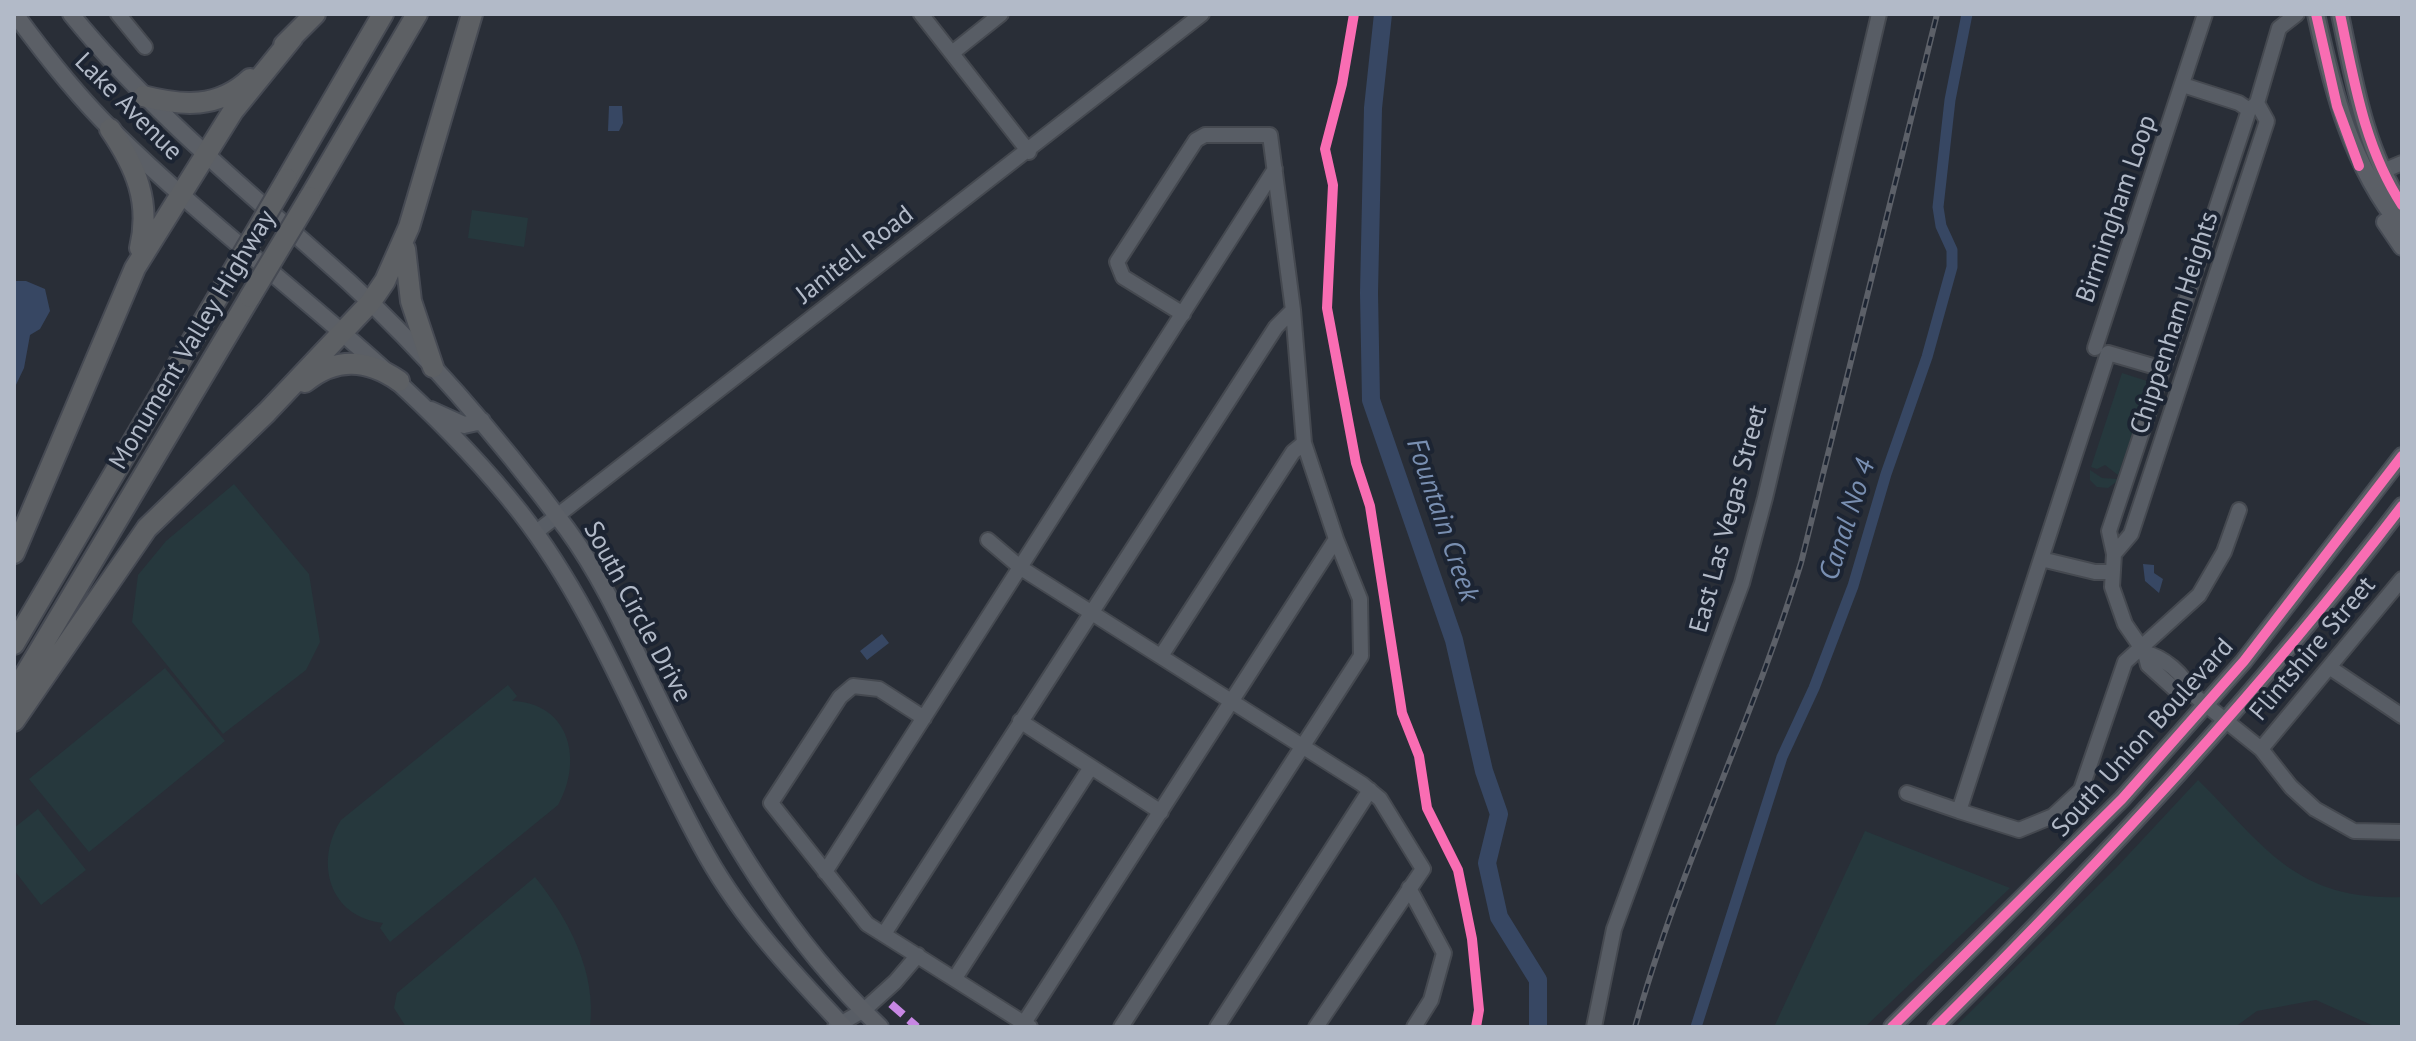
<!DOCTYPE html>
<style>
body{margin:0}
#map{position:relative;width:2416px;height:1041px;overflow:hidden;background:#292e37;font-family:"PT Sans",sans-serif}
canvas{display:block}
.frame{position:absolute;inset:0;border:16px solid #b2bac8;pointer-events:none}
</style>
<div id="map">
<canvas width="2416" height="1041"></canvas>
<div class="frame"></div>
</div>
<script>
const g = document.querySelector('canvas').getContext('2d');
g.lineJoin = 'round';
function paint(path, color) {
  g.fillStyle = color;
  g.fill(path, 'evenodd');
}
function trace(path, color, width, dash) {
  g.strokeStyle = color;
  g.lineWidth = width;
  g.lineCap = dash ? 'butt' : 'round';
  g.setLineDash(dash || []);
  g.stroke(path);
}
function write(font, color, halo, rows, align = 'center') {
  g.font = font + ' "PT Sans",sans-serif';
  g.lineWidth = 8;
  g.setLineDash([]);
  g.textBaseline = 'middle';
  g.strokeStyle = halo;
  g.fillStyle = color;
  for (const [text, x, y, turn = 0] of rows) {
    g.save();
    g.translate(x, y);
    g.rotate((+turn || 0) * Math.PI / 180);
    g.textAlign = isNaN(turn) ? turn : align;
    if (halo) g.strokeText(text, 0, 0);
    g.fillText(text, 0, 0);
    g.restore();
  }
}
const green = new Path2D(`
 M472 210 528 218 524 247 468 238Z
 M2122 373 2147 381 2149 386 2118 475 2105 465 2097 469 2091 467Z
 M2090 470 2102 478 2117 479 2116 482 2108 488 2097 487 2090 480Z
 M234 484 309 574 320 642 306 670 223 734 132 622 138 575 166 541Z
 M165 668 225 741 89 852 29 779Z
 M508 685 517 696 512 701C571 703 583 762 558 805L390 942 380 928 383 923C329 917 314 862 341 820Z
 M2198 780C2265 846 2295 901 2402 897V1027H2376L2316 1000 2257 1011 2235 1027H1955L2116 868Z
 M38 809 86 870 41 905 14 870V828Z
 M1865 831 2010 888 1865 1027H1774Z
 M535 877C568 918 597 972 590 1027H406L394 1008 397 993Z`);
const water = new Path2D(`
 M609 106H622L623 123 619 131H608Z
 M14 281H26L45 289 50 311 40 329 30 335 24 368 14 389Z
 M2143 564 2154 565V573L2163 579 2159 593 2145 581Z
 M882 634 889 643 867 660 860 651Z`);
const canal = new Path2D(`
 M1696 1027 1782 757 1814 688 1853 586 1886 474 1927 357 1952 267V250L1941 226 1938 207 1950 100 1967 14`);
const river = new Path2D(`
 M1383 14 1373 108 1369 293 1371 400 1454 640 1484 771 1499 814 1487 863 1499 917 1538 980V1027`);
const minor = new Path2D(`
 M118 14 145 47
 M921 14 1029 152
 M952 53 1001 14
 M2183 85 2239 103 2249 110
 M2383 171 2402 163
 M2095 348 2205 14
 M535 533 1202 14
 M988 540 1021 568 1362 784 1380 799 1423 869 1316 1027
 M2114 554 2131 534 2267 121 2257 103
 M2041 559 2108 353 2163 369
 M2110 572H2095L2041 559 1959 811 2019 830 2053 816 2081 790 2125 662 2199 595 2224 552 2239 510
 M2145 653C2162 656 2186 675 2190 692L2261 749 2291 787 2315 809 2354 831 2402 832
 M1161 656 1293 452 1304 443
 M2329 667 2402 716
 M2190 692 2179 693 2148 665 2145 653 2125 624 2112 587 2114 554 2109 531 2249 110 2257 103 2279 28 2297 14
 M924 718 879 689 853 686 840 697 771 803 867 924 1030 1027
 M1020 721 1161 812
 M2261 749 2402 579
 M1907 793 1959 811
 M825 872 1275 169
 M1409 888 1444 953 1431 1000 1414 1027
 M884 934 1276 327 1293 310
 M955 978 1091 767
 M1024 1023 1336 539 1304 443 1293 310 1270 135H1205L1196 140 1117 262 1123 277 1183 314
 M835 1027 864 1010 895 982 918 955
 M1121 1027 1361 656 1360 599 1336 539
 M1217 1027 1370 790
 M1594 1027 1614 929 1742 583 1765 498 1879 14`);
const major = new Path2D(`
 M15 14C45 55 76 95 113 131 245 262 404 365 520 512 601 616 643 743 707 856 743 920 794 974 844 1027
 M71 14C153 115 254 196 350 283 430 357 501 441 567 529 608 585 635 652 666 714 722 828 787 939 880 1027
 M2316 14C2333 92 2351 165 2402 228
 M2340 14C2354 80 2364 147 2402 205
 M2385 222 2402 247
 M431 410 464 425 482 421
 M1892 1027 2122 799 2244 661 2402 456
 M1936 1027C2101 862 2261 691 2402 506`);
const highway = new Path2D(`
 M284 45 315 14
 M143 96C182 106 218 109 250 79
 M110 129C136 167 151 202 140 248
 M287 179 383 14
 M310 197 417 14
 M405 249 411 301 433 367
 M305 382C336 357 367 359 399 381
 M14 553 135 268 233 111 293 37
 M14 644 229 278
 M14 693 250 297
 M14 721 147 528 267 412 370 303 385 281 409 227 472 14`);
const rail = new Path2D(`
 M1635 1027C1679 868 1753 720 1801 563L1937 14`);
const highwayBridge = new Path2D(`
 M229 278 287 179
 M250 297 310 197`);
const quiet = new Path2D(`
 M891 1004 917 1027`);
const cycleway = new Path2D(`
 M1354 14 1342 84 1325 149 1333 185 1327 308 1356 463 1370 506 1402 713 1419 756 1427 808 1458 870 1472 939 1479 1010 1476 1027
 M2316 14 2337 106 2359 166
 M2340 14C2354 80 2364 147 2402 205
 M1892 1027 2122 799 2244 661 2402 456
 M1936 1027C2101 862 2261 691 2402 506`);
const streetNames = [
 ["Lake Avenue",128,107,45],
 ["Birmingham Loop",2117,209,-71],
 ["Janitell Road",855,255,-38],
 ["Chippenham Heights",2175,323,-72],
 ["Monument Valley Highway",193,340,-59],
 ["East Las Vegas Street",1729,519,-75],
 ["South Circle Drive",637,612,62],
 ["Flintshire Street",2313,649,-50],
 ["South Union Boulevard",2143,738,-48]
];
const waterNames = [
 ["Fountain Creek",1442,520,71],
 ["Canal No 4",1848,520,-72]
];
paint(green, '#26383d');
paint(water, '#374763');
trace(canal, '#374763', 11);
trace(river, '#374763', 18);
trace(minor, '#454950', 18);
trace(major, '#464b54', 20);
trace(highway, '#464a53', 24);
trace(minor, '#585d65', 14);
trace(major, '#5b5f66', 16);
trace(highway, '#5d6064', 20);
trace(rail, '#5c6068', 6);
trace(rail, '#1c2432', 3, [9]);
trace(highwayBridge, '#464a53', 24, []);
trace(highwayBridge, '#5d6064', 20);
trace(quiet, '#c787e3', 8, [16, 8]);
trace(cycleway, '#f96db3', 10);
write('26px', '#b2bac8', '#1c2432', streetNames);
write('italic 28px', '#798fb1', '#1c2432', waterNames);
</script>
